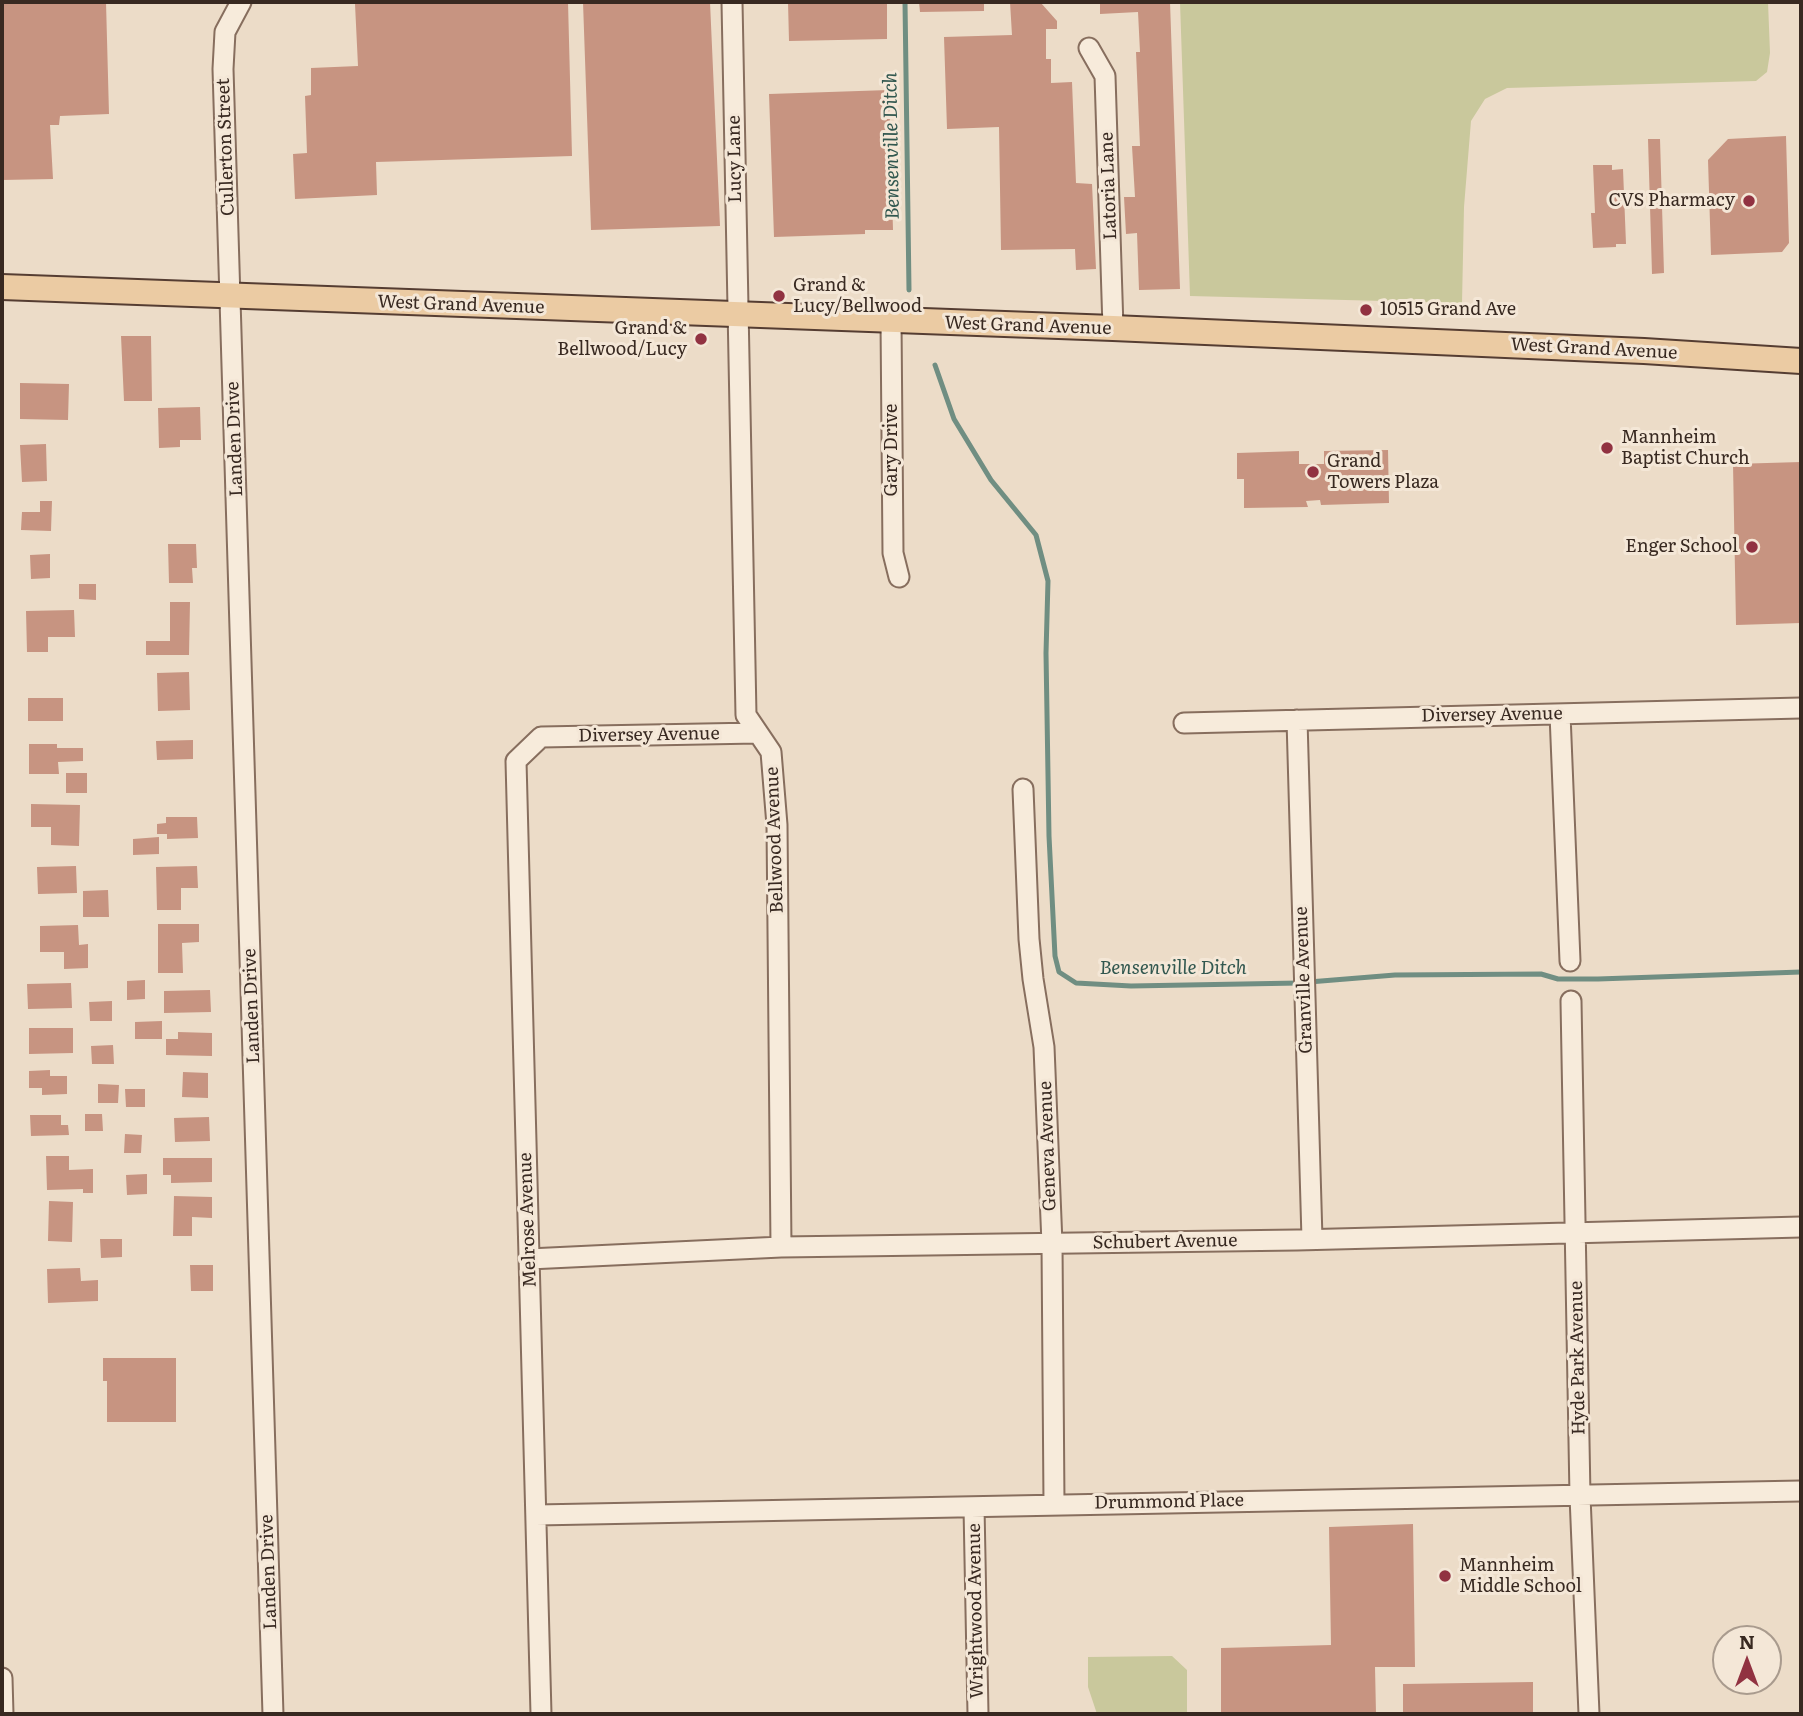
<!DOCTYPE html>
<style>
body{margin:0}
#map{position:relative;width:1803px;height:1716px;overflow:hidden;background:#ecdcc8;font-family:Literata,serif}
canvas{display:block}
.frame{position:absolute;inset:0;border:4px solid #382921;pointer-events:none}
.north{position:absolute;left:1712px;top:1625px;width:70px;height:70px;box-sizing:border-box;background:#f4e7d7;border:2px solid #a99b8e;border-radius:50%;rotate:0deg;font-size:19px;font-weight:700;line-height:28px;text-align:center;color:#382921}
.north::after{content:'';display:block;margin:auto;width:24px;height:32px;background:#913241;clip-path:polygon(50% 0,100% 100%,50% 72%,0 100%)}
</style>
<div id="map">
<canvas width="1803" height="1716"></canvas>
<div class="frame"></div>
<div class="north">N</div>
</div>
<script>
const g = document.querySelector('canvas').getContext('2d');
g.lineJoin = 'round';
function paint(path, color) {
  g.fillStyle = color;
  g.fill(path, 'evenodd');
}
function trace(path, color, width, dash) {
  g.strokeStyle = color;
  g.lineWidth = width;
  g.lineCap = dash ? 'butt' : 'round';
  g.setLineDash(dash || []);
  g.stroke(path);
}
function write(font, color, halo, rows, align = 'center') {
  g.font = font + ' Literata,serif';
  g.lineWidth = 6;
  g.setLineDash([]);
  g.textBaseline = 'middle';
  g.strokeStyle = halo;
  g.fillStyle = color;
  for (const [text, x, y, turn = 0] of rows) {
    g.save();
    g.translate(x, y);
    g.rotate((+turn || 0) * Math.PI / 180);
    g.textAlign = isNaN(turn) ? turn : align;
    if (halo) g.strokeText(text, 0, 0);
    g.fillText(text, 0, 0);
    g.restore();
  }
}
const green = new Path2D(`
 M1180 2H1768L1770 53 1767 72 1756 81 1507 88 1485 99 1471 121 1464 207 1462 303 1190 296Z
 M1172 1656 1187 1670V1714H1097L1088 1687V1657Z`);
const stream = new Path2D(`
 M905 2 909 290
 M935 365 954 419 991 480 1036 535 1048 581 1046 653 1049 836 1055 956 1059 972 1076 983 1131 986 1299 983
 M1309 982 1395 975 1541 974 1558 979H1598L1801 972`);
const building = new Path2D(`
 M2 2H106L109 114 60 116 59 125H50L53 179 2 180Z
 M421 2H568L572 156 376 162 377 195 295 199 293 154 307 153 305 96 311 95V68L358 66 355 4Z
 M583 2H710L720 226 591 230Z
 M788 2H887V39L789 41Z
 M919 2H984V11L920 12Z
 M1010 2 1041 3 1057 21V29H1046V59H1051V83L1072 82 1076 183 1092 184 1096 269 1076 270 1075 249 1001 250 999 127 947 129 944 37 1012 35Z
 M1100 2H1170L1180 289 1139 290 1137 233 1126 234 1124 197H1135L1132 146H1140L1136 52H1140L1138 12 1100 14Z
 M889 90 893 230H865V234L774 237 769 94Z
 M1786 136 1789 243 1782 252 1711 255 1708 160 1728 139Z
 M1648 139H1660L1664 273 1652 274Z
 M1593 165H1612V170L1623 169 1626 244H1616V247L1593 248 1591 213H1595Z
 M121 336H151L152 401H124Z
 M20 383 69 384 68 420 20 419Z
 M200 407 201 440H180V447L159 448 158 408Z
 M46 444 47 481 22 482 20 445Z
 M1388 450 1389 503 1321 505 1320 500 1306 501 1308 507 1244 508V479H1237V453L1299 451V464H1324V451Z
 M1801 462V623L1736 625 1733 464Z
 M40 501H52L51 531 21 530 22 512H40Z
 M168 544H196L197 568H192L193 583H169Z
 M50 554V578L31 579 30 555Z
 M79 584H96V600L79 599Z
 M170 602H190L189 655H146V641H170Z
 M74 610 75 637H48V652H27L26 611Z
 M189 672 190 710 158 711 157 673Z
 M28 698H63V721H28Z
 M193 740V759L157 760 156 741Z
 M29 744H57V748H83V761L58 762 59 774H29Z
 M66 773H87V793H66Z
 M31 804 80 805 79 846 51 845V827H31Z
 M166 817H197L198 838 167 839V834H157V824L166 823Z
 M159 837V854L133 855V839Z
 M76 866 77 893 38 894 37 867Z
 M197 866 198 888H181V910H157L156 867Z
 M108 890 109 917H83V891Z
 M158 924H199V942L182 943 183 973H158Z
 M78 925 79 945 88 944V968L64 969V952H40V926Z
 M145 980V999L127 1000V981Z
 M71 983 72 1008 28 1009 27 984Z
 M210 990 211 1012 164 1013V991Z
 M112 1001V1021H90L89 1002Z
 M162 1021V1039H135V1022Z
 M29 1028H73V1053L29 1054Z
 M178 1032 212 1033V1056L166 1055V1039H178Z
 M113 1045 114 1064H92L91 1046Z
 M50 1070V1076H67V1094L42 1095V1088H29V1071Z
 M183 1072 208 1073V1098L182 1097Z
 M98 1084 119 1085 118 1103H98Z
 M125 1089H145V1107H126Z
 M85 1114H102L103 1131H85Z
 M30 1115H61V1125H68L69 1135 31 1136Z
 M209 1117 210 1141 175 1142 174 1118Z
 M125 1134 142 1135 141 1153H124Z
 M46 1156H69V1170L93 1169V1193H83V1189L47 1190Z
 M163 1158H212V1182L171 1183V1175H163Z
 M147 1174V1194L127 1195 126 1175Z
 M174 1196 212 1197V1218L192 1217V1236H173Z
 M49 1201 73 1202 72 1242 48 1241Z
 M100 1239H122V1257L101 1258Z
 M190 1265H213V1291H191Z
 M80 1268 81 1281 98 1280V1301L48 1303 47 1269Z
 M103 1358H176V1422H107V1381H103Z
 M1413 1524 1415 1667H1375L1376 1714H1221V1648L1331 1645 1329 1527Z
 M1533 1682V1714H1403V1684Z`);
const minor = new Path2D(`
 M241 2 225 32 223 69 273 1714
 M732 2 746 715 771 752 777 825 781 1247
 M1089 48 1105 76 1113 328
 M891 321 893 553 899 577
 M1560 714 1570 961
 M1297 720 1312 1239
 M1184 723 1801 708
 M1023 789 1029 939 1033 979 1044 1047 1052 1244 1054 1504
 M1571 1001 1580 1496 1589 1714
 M529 1259 781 1247 1297 1240 1801 1227
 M974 1507 978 1714
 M536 1515 1801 1491
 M2 1678 3 1714
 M541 1714 516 761 541 737 757 733`);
const major = new Path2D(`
 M2 287 1113 328 1644 351 1801 361`);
const markers = [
 [1749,201,7,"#913241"],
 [779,296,7,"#913241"],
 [1366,310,7,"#913241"],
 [701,339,7,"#913241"],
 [1607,448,7,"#913241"],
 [1313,472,7,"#913241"],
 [1752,547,7,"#913241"],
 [1445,1576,7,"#913241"]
];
const streetNames = [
 ["Cullerton Street",226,147,-92],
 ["Lucy Lane",735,159,-91],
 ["Latoria Lane",1109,186,-92],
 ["West Grand Avenue",461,305,2],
 ["West Grand Avenue",1028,326,2],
 ["West Grand Avenue",1594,349,3],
 ["Landen Drive",235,439,-92],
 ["Gary Drive",892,450,-90],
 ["Diversey Avenue",1492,715,-1],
 ["Diversey Avenue",649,735,-1],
 ["Bellwood Avenue",775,840,-92],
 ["Granville Avenue",1304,980,-92],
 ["Landen Drive",252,1006,-92],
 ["Geneva Avenue",1048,1146,-92],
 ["Melrose Avenue",528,1220,-92],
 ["Schubert Avenue",1165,1242,-1],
 ["Hyde Park Avenue",1578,1358,-91],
 ["Drummond Place",1169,1502,-1],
 ["Landen Drive",269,1572,-92],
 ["Wrightwood Avenue",976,1611,-91]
];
const poiNames = [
 ["CVS Pharmacy",1735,201,"right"],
 ["Grand &",793,286],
 ["Lucy/Bellwood",793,307],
 ["10515 Grand Ave",1380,310],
 ["Grand &",687,329,"right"],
 ["Bellwood/Lucy",687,350,"right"],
 ["Mannheim",1621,438],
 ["Baptist Church",1621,459],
 ["Grand",1327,462],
 ["Towers Plaza",1327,483],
 ["Enger School",1738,547,"right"],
 ["Mannheim",1459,1566],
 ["Middle School",1459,1587]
];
const waterNames = [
 ["Bensenville Ditch",892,146,-91],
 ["Bensenville Ditch",1173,968]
];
paint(green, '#c9c89c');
trace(stream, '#708e82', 5);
paint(building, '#c79481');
trace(minor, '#876e5e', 23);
trace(major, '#553d32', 28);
trace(minor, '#f7ebdb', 19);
trace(major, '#ebcba3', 24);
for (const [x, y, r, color] of markers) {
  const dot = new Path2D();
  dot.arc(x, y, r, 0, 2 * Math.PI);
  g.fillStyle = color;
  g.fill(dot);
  trace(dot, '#f4e7d7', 2.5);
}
write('18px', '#382921', '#f4e7d7', streetNames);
write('18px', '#382921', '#f4e7d7', poiNames, 'left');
write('italic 19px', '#31574f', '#f4e7d7', waterNames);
</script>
